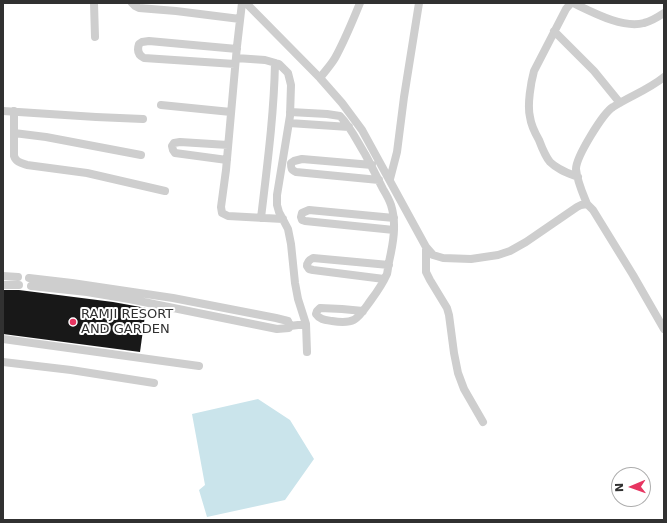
<!DOCTYPE html>
<style>
body{margin:0}
#map{position:relative;width:667px;height:523px;overflow:hidden;background:#fff;font-family:"DejaVu Sans",sans-serif}
canvas{display:block}
.frame{position:absolute;inset:0;border:4px solid #313131;pointer-events:none}
.north{position:absolute;left:611px;top:467px;width:40px;height:40px;box-sizing:border-box;background:#fff;border:1px solid #adadad;border-radius:50%;rotate:268deg;font-size:11px;font-weight:700;line-height:16px;text-align:center;color:#313131}
.north::after{content:'';display:block;margin:auto;width:14px;height:18px;background:#e73561;clip-path:polygon(50% 0,100% 100%,50% 72%,0 100%)}
</style>
<div id="map">
<canvas width="667" height="523"></canvas>
<div class="frame"></div>
<div class="north">N</div>
</div>
<script>
const g = document.querySelector('canvas').getContext('2d');
g.lineJoin = 'round';
function paint(path, color) {
  g.fillStyle = color;
  g.fill(path, 'evenodd');
}
function trace(path, color, width, dash) {
  g.strokeStyle = color;
  g.lineWidth = width;
  g.lineCap = dash ? 'butt' : 'round';
  g.setLineDash(dash || []);
  g.stroke(path);
}
function write(font, color, halo, rows, align = 'center') {
  g.font = font + ' "DejaVu Sans",sans-serif';
  g.lineWidth = 4;
  g.setLineDash([]);
  g.textBaseline = 'middle';
  g.strokeStyle = halo;
  g.fillStyle = color;
  for (const [text, x, y, turn = 0] of rows) {
    g.save();
    g.translate(x, y);
    g.rotate((+turn || 0) * Math.PI / 180);
    g.textAlign = isNaN(turn) ? turn : align;
    if (halo) g.strokeText(text, 0, 0);
    g.fillText(text, 0, 0);
    g.restore();
  }
}
const water = new Path2D(`
 M258 399 290 420 314 459 285 500 207 517 199 490 205 485 192 414Z`);
const building = new Path2D(`
 M3 290H19L113 302 146 308 140 352 3 334Z`);
const minor = new Path2D(`
 M94 3 95 37
 M132 3 135 6 139 8 176 11 240 19
 M242 3 237 46 226 170 221 207 222 213 228 216 283 219
 M246 3 320 78 342 103 362 130 426 247 433 255 443 258 471 259 498 255 510 251 526 242 577 207 581 205 587 204 593 210 633 275 664 329
 M571 3 566 9 534 71C531 82 527 105 530 117 531 125 535 133 539 140 542 148 545 156 550 162 558 170 568 173 578 177
 M573 3C592 12 623 29 644 23 652 21 658 17 664 13
 M554 31 594 71 620 103
 M236 58 265 60 279 64 288 73 291 85 290 116 277 195V205L279 212 288 229 291 244 295 283 298 299 306 324 307 352
 M235 64 144 58C138 55 137 50 139 44L142 42 149 41 237 49
 M320 78C325 71 331 65 335 58 345 40 352 22 360 3
 M161 105 231 112
 M3 111 96 117 143 119
 M14 111V156C16 162 21 163 27 165L87 173 165 191
 M290 112 327 114 340 116C350 126 357 141 365 154 371 165 377 177 383 189 386 194 389 199 391 205 397 224 393 244 389 262 388 266 388 270 387 274 383 283 377 292 371 300 358 318 356 325 332 321 326 320 320 320 316 314L317 311 320 308 342 309 363 311
 M289 123 349 127
 M14 133 46 137 141 155
 M227 160 175 153 173 150 172 146 174 143 180 142 228 145
 M372 165 302 159 294 161 291 163C291 168 291 170 296 172L379 180
 M390 179 397 152 404 97 419 3
 M587 204C583 194 577 181 576 169 576 157 603 113 613 107 630 96 648 90 664 77
 M261 218C267 167 274 115 275 63
 M394 218 309 210 302 213 301 217 302 220 305 221 394 230
 M426 247V272L430 280 447 308 449 315 454 353 458 373 464 389 483 422
 M3 276 18 277
 M29 278 72 283 173 298 276 318 288 321 290 326 289 328 277 329 129 299 87 292 31 286
 M384 279 313 270 309 269 307 266C307 262 309 260 313 258L389 265
 M3 285H19
 M290 326 306 324
 M3 339 199 366
 M3 362 71 370 154 383`);
const markers = [
 [73,322,4,"#e73561"]
];
const poiNames = [
 ["RAMJI RESORT",81,315],
 ["AND GARDEN",81,330]
];
paint(water, '#cae4eb');
paint(building, '#181818');
trace(minor, '#cecece', 8);
for (const [x, y, r, color] of markers) {
  const dot = new Path2D();
  dot.arc(x, y, r, 0, 2 * Math.PI);
  g.fillStyle = color;
  g.fill(dot);
  trace(dot, '#fff', 1.5);
}
write('13px', '#313131', '#fff', poiNames, 'left');
</script>
